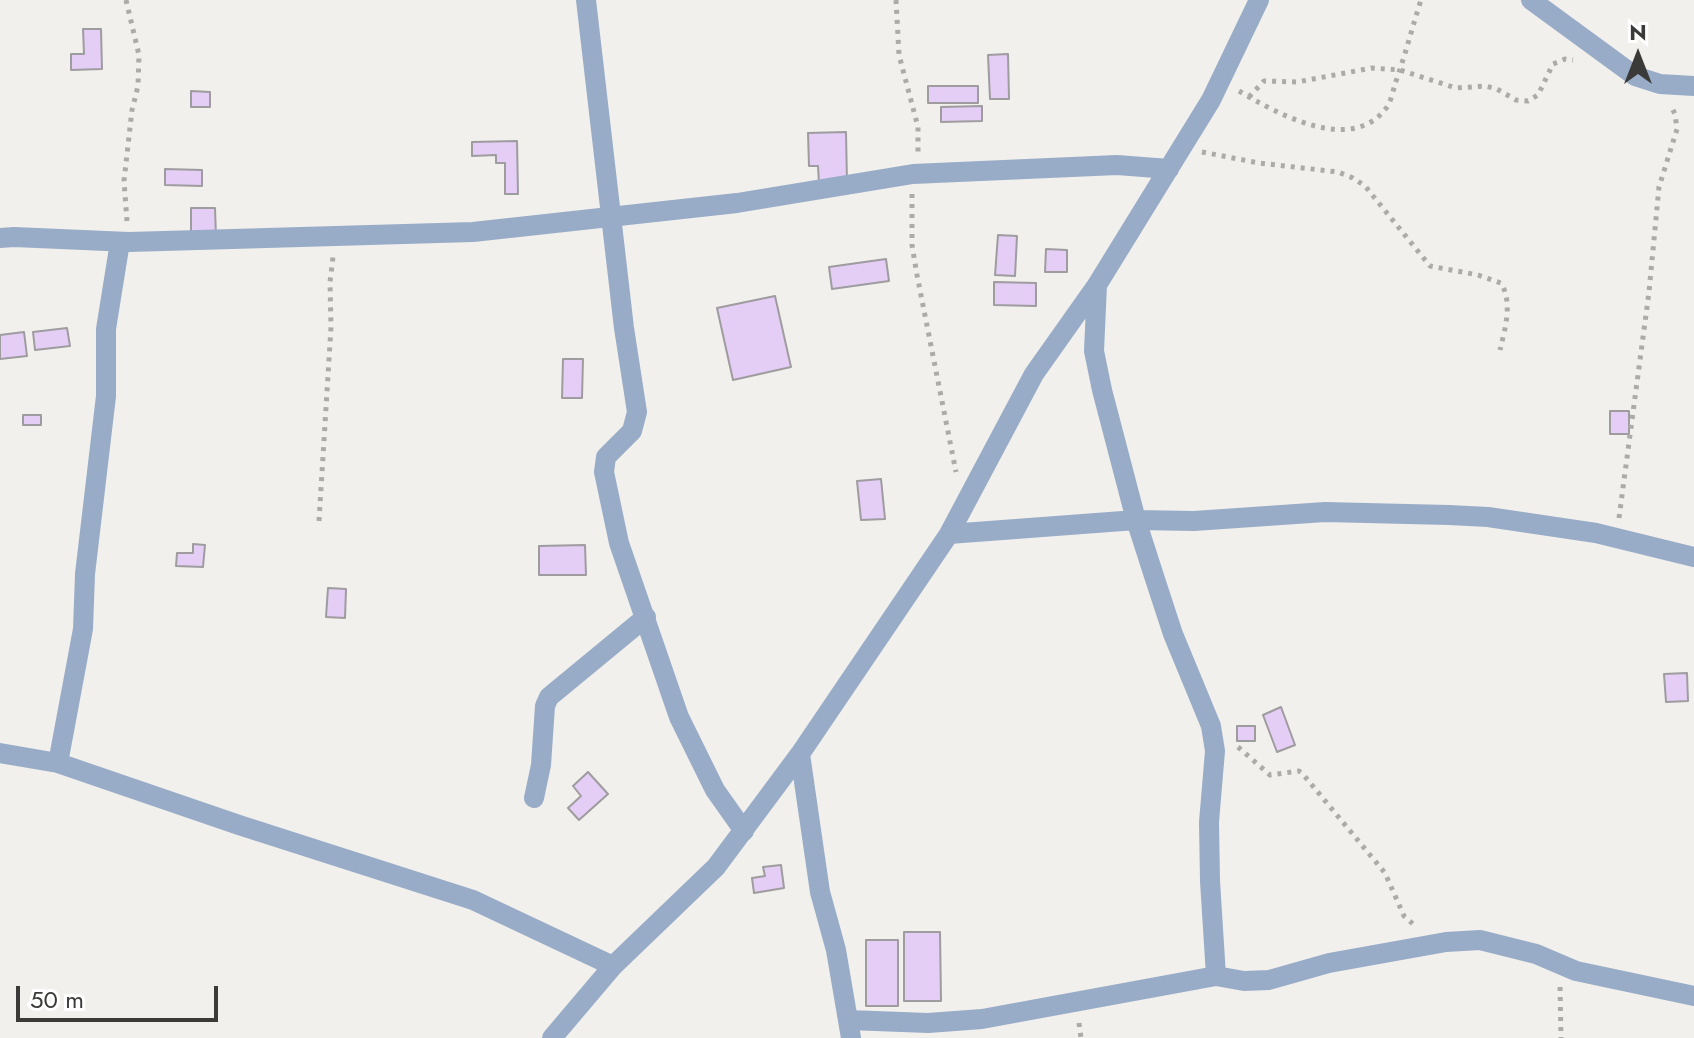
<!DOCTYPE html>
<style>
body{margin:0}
#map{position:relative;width:1694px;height:1038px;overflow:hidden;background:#f1f0ed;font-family:Jost,sans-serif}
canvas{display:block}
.north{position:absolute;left:1598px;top:16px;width:80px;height:80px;-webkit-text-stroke:6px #fff;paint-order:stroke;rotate:0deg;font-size:22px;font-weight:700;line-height:32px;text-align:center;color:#3a3a38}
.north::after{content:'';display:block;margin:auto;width:28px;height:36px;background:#3a3a38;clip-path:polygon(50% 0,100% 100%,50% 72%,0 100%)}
.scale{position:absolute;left:16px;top:986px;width:202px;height:36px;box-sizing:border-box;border:4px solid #3a3a38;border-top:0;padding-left:10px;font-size:24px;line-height:28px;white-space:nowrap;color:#3a3a38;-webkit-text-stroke:6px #fff;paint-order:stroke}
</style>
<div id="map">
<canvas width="1694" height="1038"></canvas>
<div class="north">N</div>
<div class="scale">50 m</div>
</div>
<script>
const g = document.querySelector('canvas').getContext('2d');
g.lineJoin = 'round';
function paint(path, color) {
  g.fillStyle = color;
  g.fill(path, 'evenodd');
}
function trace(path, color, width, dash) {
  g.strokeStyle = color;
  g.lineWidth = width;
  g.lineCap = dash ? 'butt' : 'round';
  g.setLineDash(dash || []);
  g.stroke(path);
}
const building = new Path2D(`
 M83 29H101L102 69 71 70V54H84Z
 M1008 54 1009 99H990L988 55Z
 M928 86H978V103H928Z
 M191 91 210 92V107H191Z
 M982 106V121L941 122V107Z
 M846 132 847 183 819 184 818 166H809L808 133Z
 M517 141 518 194H505V163H496V155L472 156V142Z
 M165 169 202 170V186L165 185Z
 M191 208H215L216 237H191Z
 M998 235 1017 236 1015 276 995 275Z
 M1046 249 1067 250V272H1045Z
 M886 259 889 281 832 289 829 267Z
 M994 282 1036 283V306L994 305Z
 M775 296 791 367 733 380 717 308Z
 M67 328 70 346 35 350 33 332Z
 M24 332 27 356 0 359V335Z
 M563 359H583L582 398H562Z
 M1610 411H1629V434H1610Z
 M23 415H41V425H23Z
 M881 479 885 519 861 520 857 481Z
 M193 544 205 545 203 567 176 566 177 553H193Z
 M585 545 586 575H539V546Z
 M328 588 346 589 345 618 326 617Z
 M1687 673 1688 701 1666 702 1664 674Z
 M1281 707 1295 745 1277 752 1263 715Z
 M1237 726H1255V741H1237Z
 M588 772 608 794 579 820 568 808 581 796 573 786Z
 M781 865 784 888 754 893 752 878 765 876 763 867Z
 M904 932H940L941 1001H904Z
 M866 940H898V1006H866Z`);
const path = new Path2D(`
 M126 0 139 55 138 86 132 110 124 181 127 221
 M896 0 899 55 918 127V153
 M1239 91C1276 113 1352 156 1387 107 1391 101 1393 91 1395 84 1405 56 1412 28 1421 0
 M1249 97 1264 81 1297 82 1372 68 1400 70 1456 88 1485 86 1497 89 1516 100 1528 101 1538 95 1553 64 1565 59 1573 60
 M1202 152 1259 163 1338 172 1353 178 1365 186 1430 266 1478 275 1501 283C1513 303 1505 329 1500 350
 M912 194V245L917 275 956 472
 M1619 518 1649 292 1659 187 1677 129 1675 114 1671 106
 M319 521 331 327 330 282 333 257
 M1238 747 1270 775 1299 771 1302 773 1385 873 1404 916 1413 924
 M1560 987 1561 1038
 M1079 1023 1081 1038`);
const street = new Path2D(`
 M586 0 624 328 637 412 632 431 606 457 604 472 619 543 679 717 715 790 744 831
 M1531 0 1635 76 1660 84 1694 86
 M0 238 14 237 129 242 473 232 737 203 913 174 1117 165 1169 169
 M1097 285 1094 351 1102 390 1136 520 1154 576 1173 634 1211 726 1215 751 1209 822 1210 881 1216 976
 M949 534 1136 520 1194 521 1325 512 1449 515 1488 517 1596 533 1694 557
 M0 753 58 763 239 825 473 900 613 966
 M800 754 820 892 836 950 851 1038
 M58 763 83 629 85 574 106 396V329L120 242
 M534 798 541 765 545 706 549 697 646 617
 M849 1020 928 1023 982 1019 1216 976 1244 981 1269 980 1329 963 1446 942 1480 940 1536 954 1576 971 1694 996
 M552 1038 613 966 716 867 800 754 949 534 1034 374 1097 285 1211 100 1259 0`);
paint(building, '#e5cef6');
trace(building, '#9e9c9f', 2);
trace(path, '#ababa8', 5, [4, 6]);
trace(street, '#99acc7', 20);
</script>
